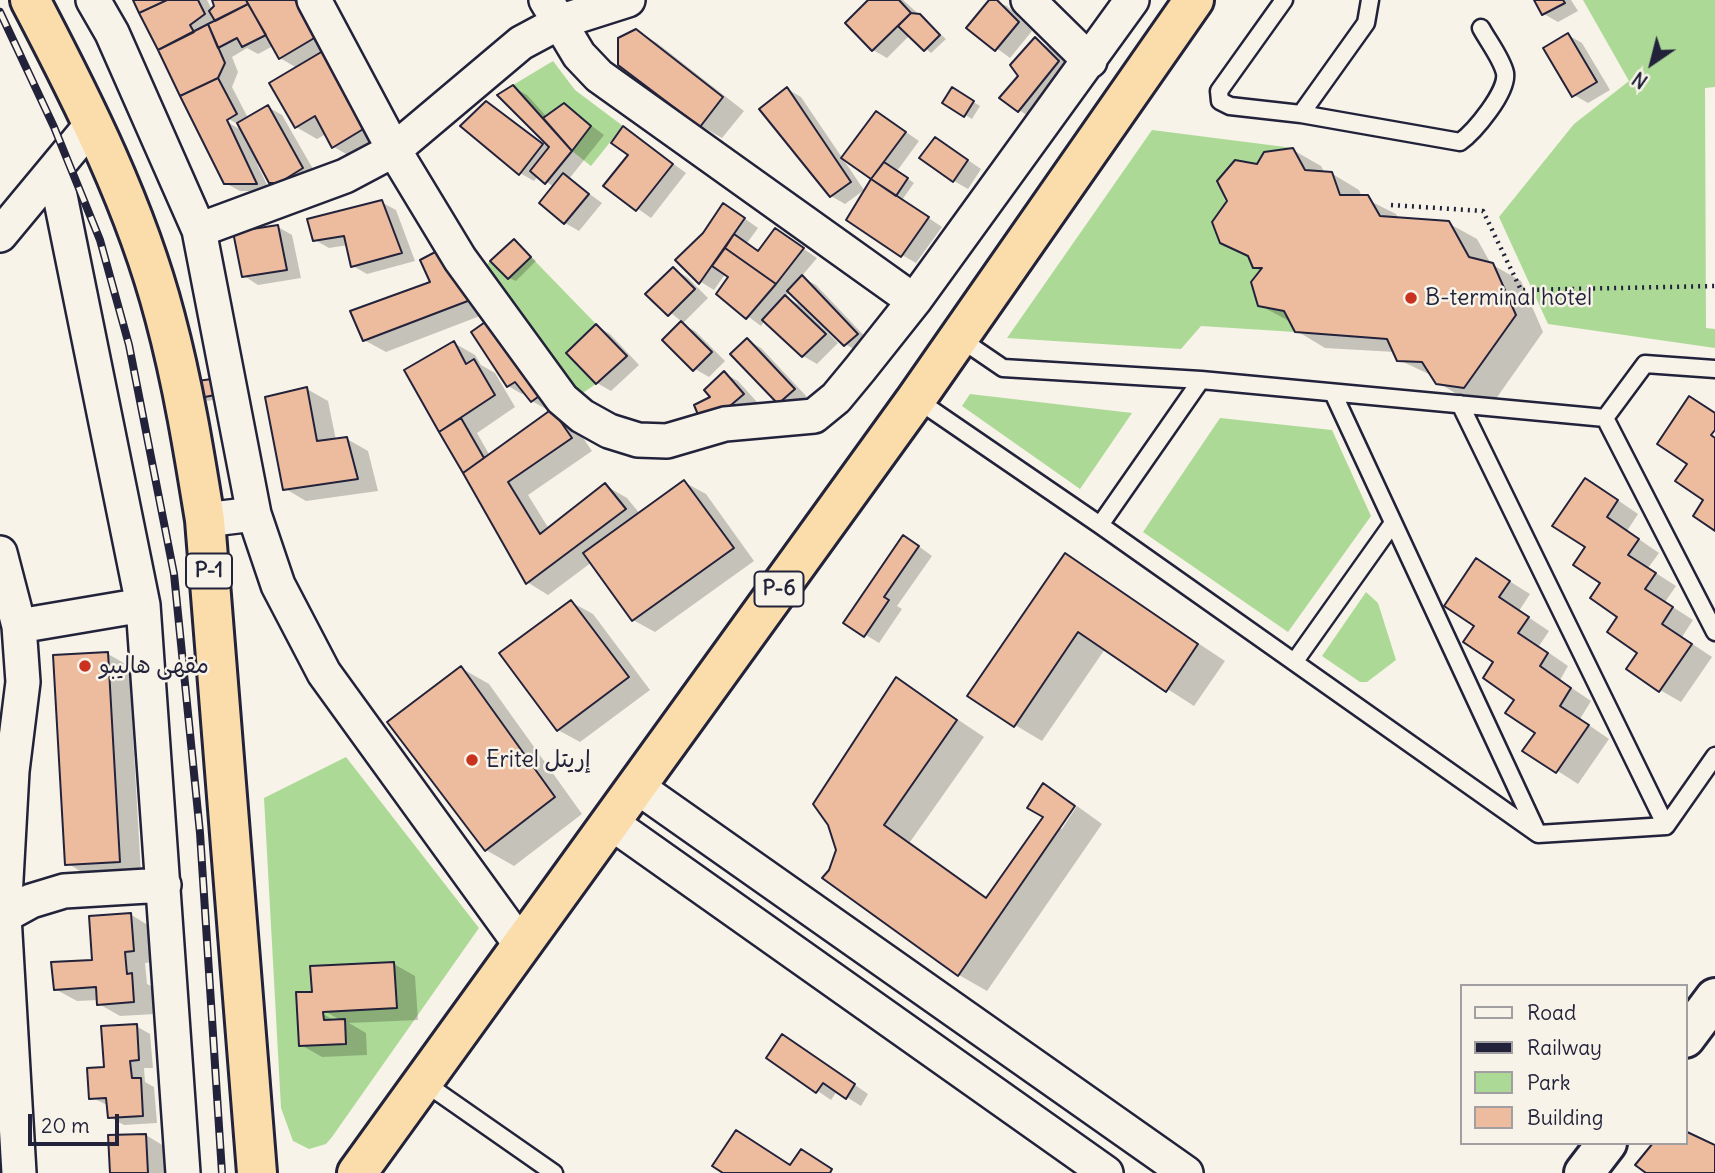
<!DOCTYPE html>
<meta charset="utf-8">
<style>
body{margin:0}
#map{position:relative;width:1715px;height:1173px;overflow:hidden;background:#f7f3e8;font-family:Delius,sans-serif}
canvas{display:block}
.legend{position:absolute;left:1460px;top:984px;width:228px;height:161px;box-sizing:border-box;background:#f7f3e8;border:2px solid #a29fa3;margin:0;padding:9px 12px;list-style:none;font-size:21px;color:#22223b}
.legend li{display:flex;align-items:center;gap:14px;height:35px}
.legend b{width:35px;border:2px solid #a29fa3}
.north{position:absolute;left:1617px;top:28px;width:70px;height:70px;-webkit-text-stroke:5px #f7f3e8;paint-order:stroke;rotate:215deg;font-size:19px;font-weight:700;line-height:28px;text-align:center;color:#22223b}
.north::after{content:'';display:block;margin:auto;width:24px;height:32px;background:#22223b;clip-path:polygon(50% 0,100% 100%,50% 72%,0 100%)}
.scale{position:absolute;left:28px;top:1114px;width:91px;height:32px;box-sizing:border-box;border:4px solid #22223b;border-top:0;padding-left:9px;font-size:21px;line-height:24px;white-space:nowrap;color:#22223b;-webkit-text-stroke:5px #f7f3e8;paint-order:stroke}
</style>
<div id="map">
<canvas width="1715" height="1173"></canvas>
<ul class="legend">
<li><b style="height:9px;background:#f7f3e8"></b>Road</li>
<li><b style="height:9px;background:#22223b"></b>Railway</li>
<li><b style="height:19px;background:#add997"></b>Park</li>
<li><b style="height:19px;background:#edbb9e"></b>Building</li>
</ul>
<div class="north">N</div>
<div class="scale">20 m</div>
</div>
<script>
const g = document.querySelector('canvas').getContext('2d');
g.lineJoin = 'round';
function paint(path, color) {
  g.fillStyle = color;
  g.fill(path, 'evenodd');
}
function trace(path, color, width, dash) {
  g.strokeStyle = color;
  g.lineWidth = width;
  g.lineCap = dash ? 'butt' : 'round';
  g.setLineDash(dash || []);
  g.stroke(path);
}
function write(font, color, halo, rows, align = 'center') {
  g.font = font + ' Delius,"Playpen Sans Arabic",sans-serif';
  g.lineWidth = 5;
  g.setLineDash([]);
  g.textBaseline = 'middle';
  g.strokeStyle = halo;
  g.fillStyle = color;
  for (const [text, x, y, turn = 0] of rows) {
    g.save();
    g.translate(x, y);
    g.rotate((+turn || 0) * Math.PI / 180);
    g.textAlign = isNaN(turn) ? turn : align;
    if (halo) g.strokeText(text, 0, 0);
    g.fillText(text, 0, 0);
    g.restore();
  }
}
const green = new Path2D(`
 M1583 0H1715V87L1705 88 1706 328 1715 329V348L1548 324 1499 217 1574 124 1629 81Z
 M553 61 575 90 623 126 591 166 572 151 591 126 564 103 543 118 513 85Z
 M1152 130 1293 148 1264 152 1257 164 1235 160 1217 181 1253 268H1262L1251 282 1258 306 1284 311 1295 332 1201 326 1181 349 1007 338Z
 M531 257 596 324 566 353 596 384 584 392H567L477 275 490 261 508 279Z
 M970 394 1132 413 1080 489 962 406Z
 M1220 418 1332 430 1371 516 1288 632 1143 532Z
 M1366 592 1378 603 1396 660 1367 682H1360L1322 656Z
 M346 757 479 928 332 1137 326 1144 309 1149 293 1141 281 1108 264 798Z`);
const shadow = new Path2D(`
 M135 0H207L212 10 217 7 214 0H308L385 140 355 159 334 147 326 134 317 139 296 127 297 68 280 58 273 46 258 54 247 48 232 57 238 72 232 87 248 118 268 107 282 115 317 176 285 190 270 182 260 162 257 164 270 191H240L225 183ZM220 114 241 126V130L219 117Z
 M871 0H903L946 39 931 53 910 35 887 58 873 50Z
 M991 0 1007 6 1032 31 1010 58 969 28Z
 M1536 0H1571L1578 11 1558 22 1544 14Z
 M636 31 657 43 744 111 722 138 701 126 620 64Z
 M1568 35 1582 43 1610 90 1588 103 1574 95Z
 M1036 40 1050 48 1072 70 1033 119 1019 110 1020 76Z
 M513 87 527 95 547 117 564 105 604 135 569 179 602 203 579 231 565 223 554 187 538 176 534 181 520 173 486 103 551 149Z
 M787 89 801 97 864 190 845 204 831 196Z
 M953 89 980 106 972 119 944 102Z
 M890 121 919 141 897 171 914 183 902 200 942 227 916 263 902 255 874 179 844 157Z
 M624 128 686 173 651 218 606 186 630 155Z
 M949 147 981 169 968 189 954 181Z
 M1293 150 1321 166 1325 173H1331L1359 190 1362 197 1396 214 1399 219 1448 223 1477 239 1491 264 1521 281 1543 332 1493 403 1465 399 1437 382 1433 376 1399 360 1395 352 1325 348 1297 331 1291 322 1259 305 1261 271 1254 267 1251 259 1222 242 1258 166Z
 M381 202 396 210 415 261 367 274 353 266 348 245 329 248 315 240Z
 M737 213 758 228 747 243 760 252 776 230 817 258 801 277 816 285 871 343 859 352 845 344 790 291 785 297 800 305 838 343 817 364 803 356 765 320 761 326 718 294 731 277 726 273 714 290 701 282 678 260Z
 M278 227 292 235 301 278 258 285 244 276Z
 M514 241 536 261 516 281 509 278Z
 M673 269 687 277 708 298 682 324 695 331 725 361 709 377 695 369 664 340 682 322 648 294Z
 M432 283 493 311 386 352 364 340Z
 M596 326 610 334 639 365 611 391 597 383Z
 M474 332 555 403 546 409 532 401 525 392 522 394 508 386Z
 M747 340 761 348 808 398 793 411 779 403Z
 M454 343 475 355 481 365 495 373 515 407 477 433 490 456 552 411 573 423 592 451 528 495 549 529 606 486 627 498 640 514 684 482 706 494 754 561 655 632 633 620 592 562 548 595 527 582 406 371Z
 M724 373 738 381 757 402 738 419 713 398Z
 M199 383 221 398 208 401 201 397Z
 M307 389 328 401 336 440 347 439 368 451 378 491 306 501 284 488Z
 M1606 492 1638 514 1627 531 1659 553 1648 568 1676 586 1665 602 1693 620 1682 637 1712 657 1681 702 1660 690 1619 616 1587 547Z
 M917 545 932 556 897 606 902 609 879 643 845 622Z
 M1065 555 1225 661 1194 706 1105 649 1042 741 1015 725Z
 M1477 561 1530 594 1519 611 1549 631 1539 646 1568 666 1560 680 1591 701 1580 719 1609 739 1578 784 1525 750 1537 732 1476 625Z
 M571 602 593 614 650 690 580 742 558 730Z
 M108 654 129 666 141 874 88 876 67 863Z
 M461 668 489 684 582 814 514 866 486 850Z
 M897 679 984 737 910 842 988 898 1045 817 1043 786 1075 804 1057 829H1062L1077 806 1102 824 987 991 959 975 825 878 830 871Z
 M130 914 151 927 154 962 145 963 147 984 153 987 155 1014 120 1016 99 1004V1000L77 1001 55 989 94 961Z
 M394 964 415 976 418 1020 349 1023 366 1033 367 1055 322 1057 301 1045 314 993ZM316 1006 342 1021H335L315 1009Z
 M136 1026 150 1034 153 1068H144L145 1082 154 1087 157 1123 124 1125 109 1117V1106L91 1097Z
 M796 1044 868 1094 861 1106 837 1091 831 1100 769 1058Z
 M146 1135 167 1148 168 1173H112Z`);
const building = new Path2D(`
 M133 0H167L139 13Z
 M167 0H198L205 14 190 25 194 32 158 50 139 13Z
 M212 0H246L248 4 215 21 209 11 214 6Z
 M246 0H295L316 37 279 59Z
 M868 0H899L911 13 872 51 845 23Z
 M989 0H997L1019 22 995 51 966 28Z
 M1534 0H1563L1565 3 1542 15Z
 M248 4 266 35 242 47 237 38 218 48 208 24Z
 M911 13 920 14 940 35 924 51 898 26Z
 M208 24 225 63 218 78 180 96 158 50Z
 M636 29 723 97 700 127 618 65V38Z
 M1568 33 1597 82 1572 97 1543 48Z
 M1035 37 1059 61 1018 112 999 98 1018 76 1010 65Z
 M323 51 365 128 332 148 315 116 295 128 269 83Z
 M218 78 237 114 227 120 257 184H224L180 96Z
 M513 85 572 151 545 184 530 171 549 147 497 95Z
 M787 87 851 182 830 197 759 109Z
 M952 87 974 101 964 117 942 103Z
 M486 101 543 144 519 175 460 126Z
 M564 103 591 126 572 151 543 118Z
 M268 105 303 168 279 183H269L237 123Z
 M876 111 906 132 871 179 841 158Z
 M623 126 673 164 636 211 603 186 628 155 611 143Z
 M935 137 968 160 953 182 919 158Z
 M1293 148 1305 170 1332 172 1340 195H1368L1380 216 1449 221 1469 257 1493 263 1516 315 1464 388 1436 384 1422 362 1397 361 1387 339 1295 332 1284 311 1258 306 1251 282 1262 268H1253L1248 256 1220 243 1212 222 1227 201 1217 181 1235 160 1257 164 1264 152Z
 M884 162 908 178 896 196 871 179Z
 M563 173 589 194 564 224 539 203Z
 M871 179 929 217 901 257 846 220Z
 M382 200 402 253 351 267 344 236 313 241 307 219Z
 M723 203 745 218 699 284 675 260 703 233Z
 M278 225 287 270 242 277 233 232Z
 M775 228 804 248 776 284 725 248 734 234 758 251Z
 M514 239 531 257 508 279 490 261Z
 M725 248 776 284 746 319 716 294 728 277 712 266Z
 M439 250 473 299 363 341 350 311 430 282 420 260Z
 M673 267 695 289 668 316 645 294Z
 M802 275 858 334 844 346 787 291Z
 M785 295 826 334 802 357 762 320Z
 M488 320 542 394 531 402 515 382 507 387 471 332Z
 M681 321 712 352 693 371 662 340Z
 M596 324 627 356 596 384 566 353Z
 M747 338 795 389 778 404 730 354Z
 M454 341 466 364 474 359 495 395 439 432 404 370Z
 M724 371 744 394 724 411 701 422 694 405 710 397 704 390Z
 M212 379 215 395 200 398 197 381Z
 M307 387 317 441 347 437 358 479 283 490 265 397Z
 M1689 396 1715 413V430L1711 435 1715 438V531L1693 516 1703 500 1675 481 1687 464 1657 444Z
 M552 409 572 438 508 482 540 534 605 483 626 509 526 584 463 473Z
 M461 418 484 458 463 473 439 432Z
 M1585 478 1618 500 1607 517 1639 539 1628 555 1656 573 1645 589 1673 607 1662 624 1692 644 1659 692 1626 669 1637 653 1607 632 1617 617 1590 598 1600 583 1573 565 1585 547 1552 526Z
 M684 480 734 548 632 621 583 553Z
 M903 535 919 546 884 597 889 600 864 637 843 623Z
 M1065 553 1198 644 1166 692 1078 632 1014 727 967 696Z
 M1476 558 1510 581 1499 597 1529 617 1518 633 1548 653 1540 666 1571 688 1560 706 1589 725 1556 773 1522 751 1535 733 1505 713 1514 700 1483 678 1493 662 1463 642 1474 626 1444 606Z
 M571 600 629 677 557 731 499 653Z
 M108 652 120 862 65 865 53 655Z
 M461 666 555 797 485 851 387 722Z
 M896 677 957 720 884 825 986 898 1043 817 1027 808 1043 783 1075 806 958 976 822 878 829 870 836 850 828 825 813 804Z
 M131 913 134 951 125 952 127 974 132 973 134 1002 97 1005 96 987 54 990 51 962 92 960 89 916Z
 M394 962 397 1008 323 1012 324 1020 345 1019 346 1044 299 1046 296 992H312L310 966Z
 M137 1024 139 1060 130 1061 132 1078H141L143 1116 108 1118 106 1098 89 1099 87 1068 104 1067 101 1026Z
 M782 1034 855 1084 846 1099 823 1083 816 1093 766 1058Z
 M736 1130 790 1165 801 1149 832 1169 830 1173H723L712 1166Z
 M1685 1131 1715 1145V1173H1646L1635 1165 1653 1143H1685Z
 M146 1134 148 1173H110L108 1135Z`);
const path = new Path2D(`
 M1391 205 1483 211 1521 290 1715 286`);
const lane = new Path2D(`
 M1284 0 1219 91 1220 101 1230 106 1301 114 1460 142C1474 132 1508 92 1505 73 1502 59 1488 41 1481 28
 M1301 114 1366 23 1370 0
 M959 338 1003 368 1201 380 1605 418 1645 364 1715 369
 M1333 393 1537 832
 M916 399 1100 525 1538 834 1666 826 1715 756
 M1460 404 1666 826
 M1605 418 1715 632
 M1100 525 1201 380
 M1295 661 1393 523
 M422 1081 554 1173`);
const street = new Path2D(`
 M93 0 112 33 199 230 254 514
 M314 0 394 150 460 259 562 399 582 416 609 431 638 440 667 441 725 424 814 416 836 398 860 369 914 301 1132 0
 M546 0 579 55 599 76 914 301
 M1028 0 1090 61
 M55 171 143 605 183 1173
 M199 230 345 176 394 150 521 43 562 21 628 0
 M0 235 93 123
 M205 520 254 514 278 585 324 673 521 945
 M0 553 19 626 23 682 12 771 4 916 19 1173
 M19 626 143 605
 M636 786 1186 1173
 M610 822 1106 1173
 M0 918 31 901 64 891 164 885`);
const secondary = new Path2D(`
 M1685 1038 1715 998
 M1584 1173 1607 1143`);
const highway = new Path2D(`
 M30 0C83 101 136 206 165 317 183 384 194 452 205 520L257 1173
 M357 1173 916 399 1194 0`);
const rail = new Path2D(`
 M0 12 54 127 100 240 129 345 174 574 200 833 222 1173`);
const markers = [
 [1411,298,7,"#c8321e"],
 [85,666,7,"#c8321e"],
 [472,760,7,"#c8321e"]
];
const shields = [
 [209,571,46],
 [779,589,49]
];
const shieldNames = [
 ["P-1",209,571],
 ["P-6",779,589]
];
const poiNames = [
 ["B-terminal hotel",1425,298],
 ["مقهى هاليبو",99,666],
 ["Eritel إريتل",486,760]
];
paint(green, '#add997');
paint(shadow, '#0003');
paint(building, '#edbb9e');
trace(building, '#22223b', 2);
trace(lane, '#22223b', 21);
trace(street, '#22223b', 38);
trace(secondary, '#22223b', 44);
trace(highway, '#22223b', 44);
trace(path, '#22223b', 4.5, [2, 5]);
trace(lane, '#f7f3e8', 16);
trace(street, '#f7f3e8', 33);
trace(secondary, '#f7f3e8', 38);
trace(highway, '#fbddab', 38);
trace(rail, '#22223b', 8);
trace(rail, '#f7f3e8', 5, [16]);
for (const [x, y, r, color] of markers) {
  const dot = new Path2D();
  dot.arc(x, y, r, 0, 2 * Math.PI);
  g.fillStyle = color;
  g.fill(dot);
  trace(dot, '#f7f3e8', 2.5);
}
for (const [x, y, w] of shields) {
  const box = new Path2D();
  box.roundRect(x - w / 2, y - 17.5, w, 35, 5);
  g.fillStyle = '#f7f3e8';
  g.fill(box);
  trace(box, '#22223b', 2);
}
write('bold 21px', '#22223b', null, shieldNames);
write('23px', '#22223b', '#f7f3e8', poiNames, 'left');
</script>
